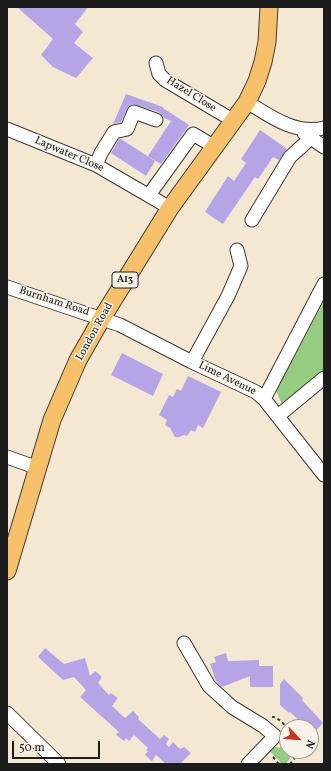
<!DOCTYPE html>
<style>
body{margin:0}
#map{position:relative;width:331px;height:771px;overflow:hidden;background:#f4e8d2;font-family:Vollkorn,serif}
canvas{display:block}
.frame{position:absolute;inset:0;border:8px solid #1c1c1c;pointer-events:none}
.north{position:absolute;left:279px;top:719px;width:40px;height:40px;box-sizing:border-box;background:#f7f3e8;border:1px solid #9f9d96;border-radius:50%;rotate:115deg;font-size:11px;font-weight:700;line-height:16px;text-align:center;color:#1c1c1c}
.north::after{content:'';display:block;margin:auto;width:14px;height:18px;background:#c8321e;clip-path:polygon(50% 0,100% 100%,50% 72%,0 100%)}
.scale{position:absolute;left:12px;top:741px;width:88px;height:18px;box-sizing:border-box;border:2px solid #1c1c1c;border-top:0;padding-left:5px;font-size:12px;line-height:14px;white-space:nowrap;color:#1c1c1c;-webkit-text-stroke:3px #f7f3e8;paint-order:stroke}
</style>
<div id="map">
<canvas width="331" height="771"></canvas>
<div class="frame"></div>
<div class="north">N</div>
<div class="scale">50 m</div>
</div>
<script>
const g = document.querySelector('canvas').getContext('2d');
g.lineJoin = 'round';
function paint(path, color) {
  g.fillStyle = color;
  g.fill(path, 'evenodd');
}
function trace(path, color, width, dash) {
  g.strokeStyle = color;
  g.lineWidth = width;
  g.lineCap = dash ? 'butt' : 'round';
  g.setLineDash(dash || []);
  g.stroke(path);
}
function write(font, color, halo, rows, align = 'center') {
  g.font = font + ' Vollkorn,serif';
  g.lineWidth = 3;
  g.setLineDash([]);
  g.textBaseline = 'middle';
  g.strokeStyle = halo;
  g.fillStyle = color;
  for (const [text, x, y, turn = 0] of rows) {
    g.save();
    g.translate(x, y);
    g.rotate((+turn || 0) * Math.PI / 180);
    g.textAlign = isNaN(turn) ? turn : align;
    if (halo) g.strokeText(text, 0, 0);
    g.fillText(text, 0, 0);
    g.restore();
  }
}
const green = new Path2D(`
 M324 301V371L282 404 276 391Z
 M287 740V751L294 752 286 764H282L269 750 273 746 279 748Z`);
const building = new Path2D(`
 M17 7H88L75 24 83 32 74 43 93 58 76 78 53 67 41 55 53 39Z
 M126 94 163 107V108L189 125 161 164 148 156 171 121 164 118 159 112 133 104 129 106 127 109 121 122 113 124Z
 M260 130 287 149 279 160 273 157 258 179 255 177 223 224 205 212 228 176 234 181 246 163 241 159Z
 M119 139H121L155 161 146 176 111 153Z
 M122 353 163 374 153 396 111 375Z
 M188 376 221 392 203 428 198 425 195 432 191 430 187 436 184 435 179 437H175L170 428 165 425 167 420 159 415 169 395 173 397 177 389 181 391Z
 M45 648 64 664 85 658 90 676 95 671 102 677 98 683 109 695 111 693 118 698 112 706 125 718 133 711 139 717 138 719 160 739 164 735 169 739 166 744 169 747 173 742 180 749 184 747 191 753 180 764H166L156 755 152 761 145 755 148 751 146 750 148 748 134 735 129 741 126 738 124 741 116 735 119 732 80 697 86 690 74 677 63 680 38 657Z
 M226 653 228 661 259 660V666H273V687H250V676L222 687 216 681 210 664 216 662 214 657Z
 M284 679 303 698 302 700 323 723 313 734 311 732V727H306L290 712 289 713 280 705V684Z`);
const path = new Path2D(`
 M272 717H274L281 721 287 728
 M273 757 279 764
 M290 764 294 759 296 751`);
const minor = new Path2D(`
 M156 63 159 74 165 80 234 121
 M247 102C270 116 295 135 324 128
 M7 129 96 165 170 208
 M304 133 324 147
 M96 165 101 153 114 132 127 129 134 112 156 120
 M149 195 193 134 215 147
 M252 220 290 157 311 138
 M7 287 120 325 192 362 256 392 264 399 324 475
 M192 362 228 296 241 266 237 250
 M264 399 324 284
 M278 416 324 378
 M7 457 38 468
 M184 643 209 686 232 707 263 726 275 736 248 764
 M7 713 59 764`);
const major = new Path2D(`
 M7 571 52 420 78 360 102 318 170 208 247 102 257 81 263 62 267 42 269 7`);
const shields = [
 [125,280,26]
];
const shieldNames = [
 ["A13",125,280]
];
const streetNames = [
 ["Hazel Close",191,95,32],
 ["Lapwater Close",69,155,23],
 ["Burnham Road",54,302,18],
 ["London Road",95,332,-61],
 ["Lime Avenue",227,379,26]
];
paint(green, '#95cd80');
paint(building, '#b5a5e7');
trace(minor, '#3c3b37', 15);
trace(major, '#3c3b37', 19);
trace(path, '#3c3b37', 2, [3, 3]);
trace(minor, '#fff', 13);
trace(major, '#f6c06b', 17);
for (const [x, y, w] of shields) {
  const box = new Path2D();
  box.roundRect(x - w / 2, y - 8, w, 16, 3);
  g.fillStyle = '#f7f3e8';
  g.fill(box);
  trace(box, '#1c1c1c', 1);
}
write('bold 10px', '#1c1c1c', null, shieldNames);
write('11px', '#1c1c1c', '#f7f3e8', streetNames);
</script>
